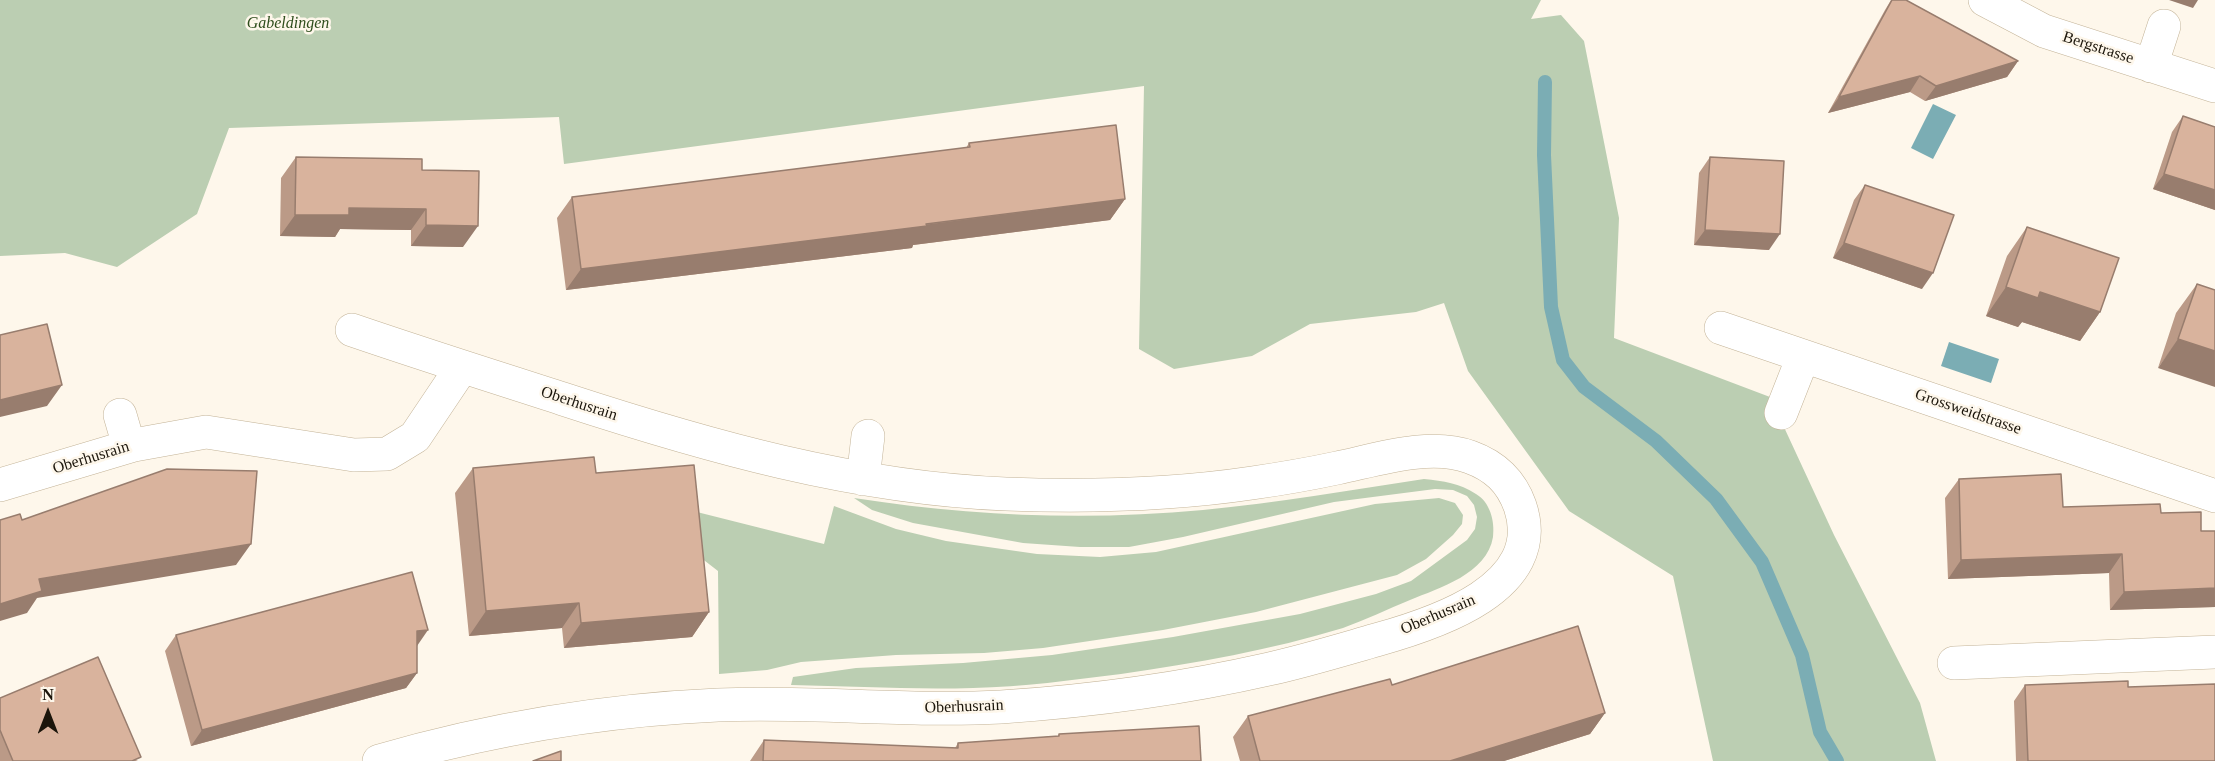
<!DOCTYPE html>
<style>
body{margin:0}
#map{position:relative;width:2215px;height:761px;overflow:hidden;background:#fef7eb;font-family:"Times New Roman",serif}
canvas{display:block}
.north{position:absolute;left:18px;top:683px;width:60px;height:60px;-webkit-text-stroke:4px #fef7eb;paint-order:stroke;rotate:0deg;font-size:16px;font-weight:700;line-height:24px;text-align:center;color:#1b150b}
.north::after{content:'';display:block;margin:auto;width:21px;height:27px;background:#1b150b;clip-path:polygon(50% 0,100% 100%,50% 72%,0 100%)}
</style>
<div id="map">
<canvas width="2215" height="761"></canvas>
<div class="north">N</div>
</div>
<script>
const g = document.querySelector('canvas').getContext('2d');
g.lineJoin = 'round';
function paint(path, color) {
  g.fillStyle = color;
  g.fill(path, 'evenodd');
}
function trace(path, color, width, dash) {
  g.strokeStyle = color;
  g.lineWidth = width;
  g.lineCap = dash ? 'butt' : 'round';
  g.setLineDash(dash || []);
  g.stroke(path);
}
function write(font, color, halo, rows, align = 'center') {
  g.font = font + ' "Times New Roman",serif';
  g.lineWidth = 5;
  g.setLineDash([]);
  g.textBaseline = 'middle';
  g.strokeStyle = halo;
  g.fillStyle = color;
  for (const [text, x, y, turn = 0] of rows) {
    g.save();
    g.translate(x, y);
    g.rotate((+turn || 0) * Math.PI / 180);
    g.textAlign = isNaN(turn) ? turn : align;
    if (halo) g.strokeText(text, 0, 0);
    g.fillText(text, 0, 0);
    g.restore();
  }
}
const green = new Path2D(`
 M0 0H1541L1531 19 1561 15 1584 41 1619 218 1614 338 1770 397 1834 535 1920 703 1936 761H1713L1673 576 1569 511 1468 371 1444 303 1416 312 1310 324 1252 356 1174 369 1139 349 1144 86 564 164 559 117 229 128 197 214 117 267 65 253 0 256Z
 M1424 479C1444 481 1459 483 1476 494 1490 502 1495 521 1493 537 1487 574 1439 588 1410 600 1388 609 1365 620 1343 628 1271 650 1196 663 1121 674 1072 680 1023 687 973 688 912 690 852 686 791 685L793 677 856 668 963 663 1052 655 1173 637 1300 614 1376 594 1411 581 1467 540 1475 529 1477 517 1474 505 1467 496 1453 490 1435 489 1334 502 1183 537 1129 547H1080L1023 543 913 523 872 510 854 498C969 516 1087 521 1203 510 1277 503 1351 490 1424 479Z
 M1439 498 1455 503 1463 515 1462 524 1453 535 1426 559 1397 575 1256 612 1163 630 1043 648 984 653 896 655 801 662 767 670 719 674 718 571 687 547 685 509 824 544 834 506 896 529 946 541 1037 554 1100 557 1156 552 1375 504Z`);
const water = new Path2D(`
 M1933 104 1956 115 1933 159 1911 148Z
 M1949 342 1999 359 1991 383 1941 366Z`);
const stream = new Path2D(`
 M1545 82 1544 155 1551 307 1563 360 1584 387 1656 441 1716 499 1762 562 1802 655 1820 732 1837 761`);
const minor = new Path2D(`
 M1985 0 2044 31 2215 86
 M2151 66 2164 26
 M1721 328 2215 496
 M352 330C422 354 492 376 563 399 707 446 854 488 1006 494 1088 497 1171 495 1252 483 1280 479 1309 474 1337 468 1376 460 1430 442 1470 457 1495 466 1511 481 1520 506 1548 588 1434 624 1376 640 1341 650 1305 661 1269 669 1181 689 1091 701 1001 707 907 712 813 701 718 705 603 710 490 729 379 761
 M1781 413 1803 357
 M120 415 129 446
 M863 479 868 436
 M0 485 134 445 206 432 354 455 387 454 415 437 462 367
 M1954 663 2215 652`);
const wall = new Path2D(`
 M1891 0H1906L2018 61 2007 77 1925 101 1910 92 1828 113 1885 10Z
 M2183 116 2215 127V210L2153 189 2172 132Z
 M969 143 1125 199 1110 220 913 245 912 248 566 290 557 218 572 197 966 148Z
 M296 157 422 170 463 247 411 246V230L340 229 335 237 280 236 281 178Z
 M1710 157 1769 250 1694 245 1699 173Z
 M1865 185 1922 289 1833 258 1854 200Z
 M2027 227 2100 312 2080 341 2022 322 2018 327 1986 316 2007 256Z
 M2197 284 2215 290 2158 368 2176 313Z
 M473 468 596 473 709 612 692 637 564 648 562 628 469 636 455 493Z
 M1959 479 2063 507 2161 513 2201 531H2215V607L2110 610 2109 573 1948 579 1945 498Z
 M176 635 417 646V673L406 688 191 746 165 651Z
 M1392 685 1605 713 1590 734 1504 761H1240L1233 737 1248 716Z
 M2025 685 2128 687 2215 761H2016L2014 701Z
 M0 698 138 761H0Z
 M1059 734 1201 761H750L764 740 955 748 958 743 1058 736Z`);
const shadedWall = new Path2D(`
 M2169 0H2198L2193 8Z
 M2018 61 2007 77 1925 101 1936 86Z
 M1920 76 1910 92 1828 113 1839 97Z
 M2164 174 2215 190V210L2153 189Z
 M1125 199 1110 220 913 245 912 248 566 290 581 269Z
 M349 208 426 209 411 230 340 229 335 237 280 236 295 215Z
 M426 225 478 226 463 247 411 246Z
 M1705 230 1780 234 1769 250 1694 245Z
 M1844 243 1933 273 1922 289 1833 258Z
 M2006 287 2040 292 2100 312 2080 341 2022 322 2018 327 1986 316Z
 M2178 339 2215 351V387L2158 368Z
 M62 385 47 406 0 417V400Z
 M251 544 236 565 37 598 27 613 0 621V604L39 579Z
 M2122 554 2109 573 1948 579 1961 560Z
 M2215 588V607L2110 610 2124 592Z
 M579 603 562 628 469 636 486 611Z
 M709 612 692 637 564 648 581 623Z
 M428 630 417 646V631Z
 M417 673 406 688 191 746 202 730Z
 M1605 713 1590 734 1504 761H1450Z`);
const building = new Path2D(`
 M1892 0H1906L2018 61 1936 86 1920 76 1839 97Z
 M2183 116 2215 127V190L2164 174Z
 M1116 125 1125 199 926 224 927 226 581 269 572 197 970 147 969 143Z
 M296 157 422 159V170L479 171 478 226 426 225V209L349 208V215H295Z
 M1710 157 1784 161 1780 234 1705 230Z
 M1865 185 1954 215 1933 273 1844 243Z
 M2027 227 2119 258 2100 312 2040 292 2038 298 2006 287Z
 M2197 284 2215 290V351L2178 339Z
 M47 324 62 385 0 400V335Z
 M594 457 596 473 694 465 709 612 581 623 579 603 486 611 473 468Z
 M167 469 257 471 251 544 39 579 42 591 0 604V520L20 514 22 520Z
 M2061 474 2063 507 2160 504 2161 513 2201 512V531H2215V588L2124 592 2122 554 1961 560 1959 479Z
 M412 572 428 630 417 631V673L202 730 176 635Z
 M1578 626 1605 713 1450 761H1260L1248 716 1390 679 1392 685Z
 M98 657 141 757 132 761H13L0 730V698Z
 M2128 681V687L2215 684V761H2028L2025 685Z
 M1199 726 1201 761H763L764 740 958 748V743L1059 736V734Z
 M561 751V761H533Z`);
const parkNames = [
 ["Gabeldingen",288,24]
];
const streetNames = [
 ["Bergstrasse",2098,48,18],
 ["Oberhusrain",579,404,18],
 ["Grossweidstrasse",1968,412,19],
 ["Oberhusrain",91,458,-17],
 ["Oberhusrain",1438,615,-23],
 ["Oberhusrain",964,707,-2]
];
paint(green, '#bbceb2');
paint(water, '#7badb4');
trace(stream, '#7badb4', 14);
trace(minor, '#c3b397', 34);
trace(minor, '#fff', 33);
paint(wall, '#bb9a87');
paint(shadedWall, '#987d6e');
paint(building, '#d9b39d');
trace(building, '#987d6e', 1.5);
write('italic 16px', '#2e4d1c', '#fef7eb', parkNames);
write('16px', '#1b150b', '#fef7eb', streetNames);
</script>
